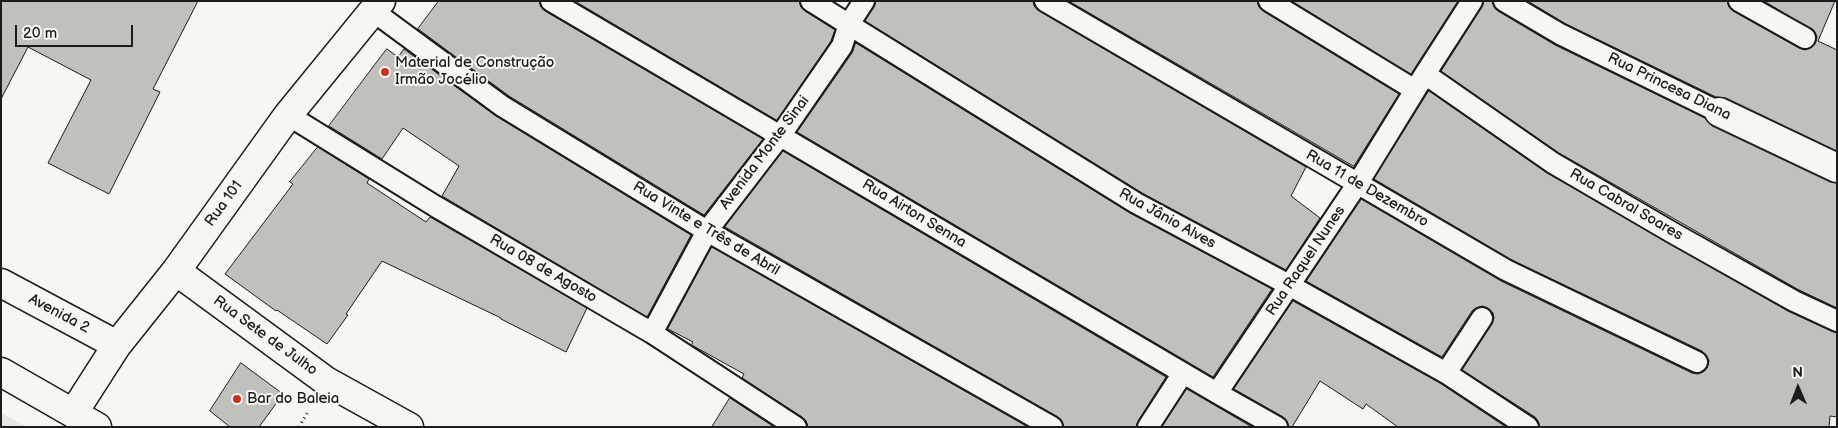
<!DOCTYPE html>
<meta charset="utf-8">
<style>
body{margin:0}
#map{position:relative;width:1838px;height:428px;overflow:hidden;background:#f6f6f2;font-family:"Balsamiq Sans",sans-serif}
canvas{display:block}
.frame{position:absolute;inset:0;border:2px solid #1c1c1c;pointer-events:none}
.north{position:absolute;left:1773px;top:363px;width:50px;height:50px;-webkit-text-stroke:4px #f6f6f2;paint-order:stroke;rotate:359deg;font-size:14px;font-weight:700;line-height:20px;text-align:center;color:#1c1c1c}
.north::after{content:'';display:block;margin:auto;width:18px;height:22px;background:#1c1c1c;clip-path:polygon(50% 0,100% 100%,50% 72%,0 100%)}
.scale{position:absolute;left:15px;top:25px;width:118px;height:22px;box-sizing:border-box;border:2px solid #1c1c1c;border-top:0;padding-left:6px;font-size:15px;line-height:18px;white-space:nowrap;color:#1c1c1c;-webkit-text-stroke:4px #f6f6f2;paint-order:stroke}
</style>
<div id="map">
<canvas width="1838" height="428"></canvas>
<div class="frame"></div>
<div class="north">N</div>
<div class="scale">20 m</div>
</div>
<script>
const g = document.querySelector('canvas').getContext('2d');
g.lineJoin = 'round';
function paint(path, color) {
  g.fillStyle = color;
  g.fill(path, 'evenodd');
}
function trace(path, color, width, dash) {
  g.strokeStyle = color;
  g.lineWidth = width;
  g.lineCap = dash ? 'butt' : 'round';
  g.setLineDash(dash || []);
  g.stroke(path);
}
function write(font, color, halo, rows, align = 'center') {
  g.font = font + ' "Balsamiq Sans",sans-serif';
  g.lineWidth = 4;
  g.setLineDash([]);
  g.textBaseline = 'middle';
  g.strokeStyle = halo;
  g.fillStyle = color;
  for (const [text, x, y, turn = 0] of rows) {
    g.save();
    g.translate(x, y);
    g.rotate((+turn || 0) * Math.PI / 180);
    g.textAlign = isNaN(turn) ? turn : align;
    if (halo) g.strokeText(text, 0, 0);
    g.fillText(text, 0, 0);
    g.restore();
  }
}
const built = new Path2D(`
 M1 413 27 427H1Z`);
const building = new Path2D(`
 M1 1H198L153 89 160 92 109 194 48 163 91 80 28 47 1 99Z
 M439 1H539L541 7 545 11 763 139 704 215 509 96 418 29Z
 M575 1H799L801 7 805 11 835 30 831 41 777 120Z
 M876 1H1033L1034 6 1039 11 1306 167 1291 196 1320 218 1286 270 1142 193 865 21 874 7Z
 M1069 1H1257L1259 7 1263 11 1399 94 1354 166Z
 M1292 1H1458L1411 74Z
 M1484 1H1492L1494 7 1498 11 1555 45 1705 118 1712 126 1830 182 1837 183V308L1799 290 1559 153 1441 71 1482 7Z
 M1528 1H1727L1729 7 1733 11 1799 48 1805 50 1811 48 1815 44 1817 37 1815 32 1764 1H1835L1818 41 1837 50V151L1726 98 1716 97 1566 24Z
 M856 43 1130 213 1272 289 1213 377 797 132 852 53Z
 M387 49 398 57 404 49 496 116 691 235 647 317 442 196 459 166 403 128 382 159 329 126Z
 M1429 91 1547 173 1788 311 1837 333V417L1830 416 1829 427H1540L1538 421 1535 417 1462 370 1492 324 1494 318 1493 313 1488 308 1482 306 1476 308 1472 311 1442 357 1306 281 1361 199 1501 281 1692 373 1698 374 1703 372 1707 368 1709 361 1706 355 1702 351 1512 260 1374 179Z
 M318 147 369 179 367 183 426 222 430 217 587 308 566 352 501 319V318L382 261 346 314 348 315 327 344 277 310 276 311 225 274 293 184 290 182Z
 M783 151 1166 377 1138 421 1136 427H1064L1062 421 1058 417 725 227Z
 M712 247 1028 427H808L806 421 802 417 742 378 744 374 697 348 691 345 693 342 668 329Z
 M1293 301 1440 383 1506 427H1398L1366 404 1363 409 1320 381 1292 427H1289L1287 421 1283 417 1234 389Z
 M241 363 283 394 259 427H230L210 411Z
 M1187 389 1211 403 1252 427H1162Z
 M730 398 774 427H712Z`);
const path = new Path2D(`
 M299 427 309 410`);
const service = new Path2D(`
 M551 1 1217 393 1277 427
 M811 1 1136 203 1289 285 1446 373 1528 427
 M1045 1 1506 270 1697 362
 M1269 1 1415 90
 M1504 1 1560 34 1719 112
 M1739 1 1805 38
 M373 11 502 106 707 231 1052 427
 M1425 74 1553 163 1673 233 1794 301 1837 321
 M288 115 435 206 652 333 796 427
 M652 333 707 231 780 136 842 46 849 24 864 1
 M1446 373 1482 318
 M1217 393 1358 183 1425 74 1472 1
 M1148 427 1183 373`);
const minor = new Path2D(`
 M1719 112 1837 168
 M176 271 326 381 409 427
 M1 283 117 345
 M1 372 97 427
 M74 412 117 345 176 271 288 115 381 1`);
const markers = [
 [385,72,5,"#c8321e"],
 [237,399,5,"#c8321e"]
];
const poiNames = [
 ["Material de Construção",395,63],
 ["Irmão Jocélio",395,80],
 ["Bar do Baleia",247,399]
];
const streetNames = [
 ["Rua Princesa Diana",1669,87,26],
 ["Avenida Monte Sinai",765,153,-53],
 ["Rua 11 de Dezembro",1367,189,30],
 ["Rua 101",224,204,-54],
 ["Rua Cabral Soares",1626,205,30],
 ["Rua Airton Senna",914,214,31],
 ["Rua Jânio Alves",1167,219,29],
 ["Rua Vinte e Três de Abril",706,229,31],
 ["Rua Raquel Nunes",1306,261,-56],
 ["Rua 08 de Agosto",543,269,30],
 ["Avenida 2",59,314,28],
 ["Rua Sete de Julho",265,336,36]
];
paint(built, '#e6e6e2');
paint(building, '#c0c0bd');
trace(building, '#1c1c1c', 1);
trace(service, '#1c1c1c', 24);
trace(minor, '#1c1c1c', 31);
trace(path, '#1c1c1c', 3, [1, 4]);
trace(service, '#f6f6f2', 20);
trace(minor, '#f6f6f2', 28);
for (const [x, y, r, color] of markers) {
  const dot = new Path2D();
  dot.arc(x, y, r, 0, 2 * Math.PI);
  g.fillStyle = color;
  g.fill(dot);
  trace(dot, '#f6f6f2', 2);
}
write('15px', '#1c1c1c', '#f6f6f2', poiNames, 'left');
write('15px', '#1c1c1c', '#f6f6f2', streetNames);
</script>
